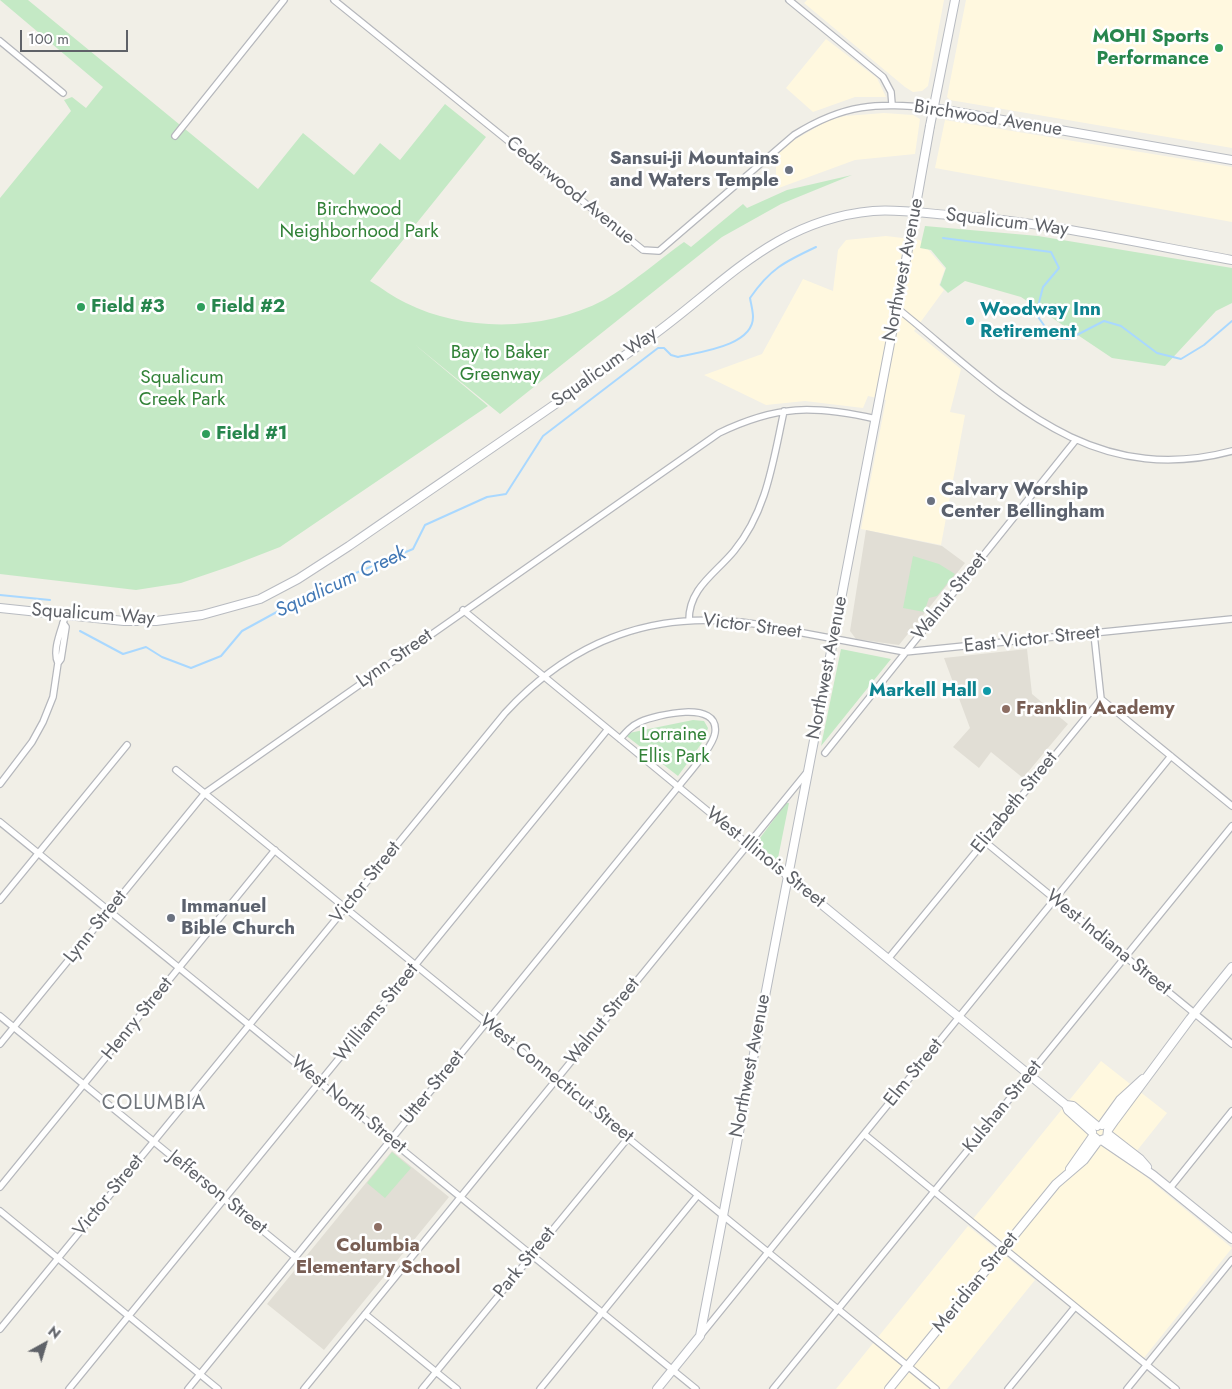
<!DOCTYPE html>
<style>
body{margin:0}
#map{position:relative;width:1232px;height:1389px;overflow:hidden;background:#f1efe7;font-family:Jost,sans-serif}
canvas{display:block}
.north{position:absolute;left:20px;top:1319px;width:50px;height:50px;-webkit-text-stroke:4px #fff;paint-order:stroke;rotate:39deg;font-size:14px;font-weight:700;line-height:20px;text-align:center;color:#5f6268}
.north::after{content:'';display:block;margin:auto;width:18px;height:22px;background:#5f6268;clip-path:polygon(50% 0,100% 100%,50% 72%,0 100%)}
.scale{position:absolute;left:20px;top:30px;width:108px;height:22px;box-sizing:border-box;border:2px solid #5f6268;border-top:0;padding-left:6px;font-size:15px;line-height:18px;white-space:nowrap;color:#5f6268;-webkit-text-stroke:4px #fff;paint-order:stroke}
</style>
<div id="map">
<canvas width="1232" height="1389"></canvas>
<div class="north">N</div>
<div class="scale">100 m</div>
</div>
<script>
const g = document.querySelector('canvas').getContext('2d');
g.lineJoin = 'round';
function paint(path, color) {
  g.fillStyle = color;
  g.fill(path, 'evenodd');
}
function trace(path, color, width, dash) {
  g.strokeStyle = color;
  g.lineWidth = width;
  g.lineCap = dash ? 'butt' : 'round';
  g.setLineDash(dash || []);
  g.stroke(path);
}
function write(font, color, halo, rows, align = 'center') {
  g.font = font + ' Jost,sans-serif';
  g.lineWidth = 5;
  g.setLineDash([]);
  g.textBaseline = 'middle';
  g.strokeStyle = halo;
  g.fillStyle = color;
  for (const [text, x, y, turn = 0] of rows) {
    g.save();
    g.translate(x, y);
    g.rotate((+turn || 0) * Math.PI / 180);
    g.textAlign = isNaN(turn) ? turn : align;
    if (halo) g.strokeText(text, 0, 0);
    g.fillText(text, 0, 0);
    g.restore();
  }
}
const commercial = new Path2D(`
 M807 0H944L928 86 922 91 913 92 905 87 804 3Z
 M966 0H1232V148L950 100 947 97Z
 M826 39 877 78 886 97H855L813 112 786 88Z
 M884 113 913 115 920 119 915 154 855 160 776 189V156L791 142 827 121 845 116Z
 M945 120 1232 167V222L935 168Z
 M886 236 920 240 945 269 939 285 944 290 914 331 961 369 950 412 965 415 941 545 861 529 886 400 868 396 863 408 805 401 766 405 704 375 762 354 803 279 833 291 838 250 846 240Z
 M1101 1061 1167 1113 1128 1162 1232 1248 1143 1359 973 1219Z
 M968 1226 1035 1280 947 1389H836Z`);
const education = new Path2D(`
 M866 530 942 546 965 563 899 645 856 639 850 631Z
 M1027 649 1032 694 1068 724 1023 778 991 752 979 768 953 747 970 728 944 658Z
 M392 1151 449 1197 324 1350 267 1304Z`);
const green = new Path2D(`
 M0 0H28L258 189 303 133 354 175 380 143 400 160 445 104 486 137 370 281C382 288 393 297 406 303 466 333 545 331 604 300 629 286 660 259 684 242L691 247 743 204 747 208 787 190 852 175 781 204 722 237 500 414 413 343 488 406 280 547 231 566 181 583 136 590 0 574V198L71 111 64 100 72 97 86 108 103 87Z
 M925 226 1038 236 1232 268V303L1216 311 1165 366 1112 358 1021 297 965 281 948 293 940 285 946 268 931 250 920 248Z
 M913 556 939 564 955 574 937 596 929 598 924 612 903 608Z
 M841 649 891 659 821 746Z
 M693 720 704 721 708 728 704 740 678 776 624 734Z
 M786 803H789L778 858 775 859 761 847 760 838Z
 M392 1152 411 1168 385 1198 367 1183Z`);
const stream = new Path2D(`
 M943 238 1051 252 1059 268 1043 287 1036 314 1053 338 1069 339 1104 321 1121 326 1157 353 1181 359 1204 345 1232 321
 M0 595 50 600
 M80 631 123 654 146 647 162 657 191 668 221 656 242 631 284 608 332 583 413 549 425 525 487 497 506 494 543 436 658 348H664L671 355 678 357C699 352 753 346 753 317 753 311 751 304 750 298 770 269 784 262 816 247`);
const street = new Path2D(`
 M334 0 643 250 659 251 794 135C845 103 876 103 934 108
 M789 0 883 77 891 92 892 104
 M0 41 63 93
 M175 136 284 0
 M897 308C1000 391 1086 490 1232 451
 M463 610 787 876
 M689 620C689 588 715 574 734 551 767 511 773 461 784 411
 M58 663C52 651 61 631 64 620
 M1101 699 1232 806
 M825 753 1075 441
 M176 770 936 1389
 M0 784 32 742 43 722 53 697 58 663 61 659 66 627 63 623
 M0 822 696 1389
 M984 841 1232 1044
 M0 900 127 745
 M888 959 1101 699 1094 634
 M0 1016 295 1257
 M0 1044 205 793 719 433C777 405 813 405 876 419
 M864 1134 1176 1389
 M0 1187 275 850
 M1170 1188 1232 1111
 M0 1211 218 1389
 M365 1314 457 1389
 M0 1329 505 713C573 639 655 609 755 624L905 652 1232 619
 M700 1336 1171 756
 M69 1389 608 729
 M188 1389 678 787C688 774 713 747 715 733 720 699 656 715 640 722 631 726 626 732 620 739
 M304 1389 808 771
 M422 1389 628 1138
 M540 1389 698 1195
 M773 1389 1232 826
 M1008 1389 1075 1307
 M1127 1389 1232 1260`);
const secondary = new Path2D(`
 M934 108 1232 160
 M930 126 955 0
 M0 608 124 621H156L202 615 260 599 298 579 349 546C450 476 552 408 652 336 725 283 775 220 873 211 897 209 923 213 947 215 1043 221 1138 243 1232 260
 M787 876 1066 1105 1073 1106 1097 1126
 M1066 1105 1068 1110 1092 1132
 M1102 1125 1120 1100 1143 1079
 M1109 1135 1140 1159 1147 1167
 M1093 1136 1099 1141 1107 1138 1108 1130 1115 1120 1190 1019 1232 967
 M1103 1141 1153 1175 1232 1239
 M1070 1169 1093 1136
 M657 1389 700 1336 909 244
 M889 1389 1056 1184 1084 1160 1098 1141`);
const secondaryBridge = new Path2D(`
 M909 244 930 126`);
const markers = [
 [1219,48,5,"#2e9e5b"],
 [789,170,5,"#6b7280"],
 [81,307,5,"#2e9e5b"],
 [201,307,5,"#2e9e5b"],
 [970,321,5,"#0f9aa8"],
 [206,434,5,"#2e9e5b"],
 [931,501,5,"#6b7280"],
 [987,691,5,"#0f9aa8"],
 [1006,709,5,"#8d6e63"],
 [171,918,5,"#6b7280"],
 [378,1227,5,"#8d6e63"]
];
const leisureNames = [
 ["MOHI Sports",1209,37,"right"],
 ["Performance",1209,59,"right"],
 ["Field #3",91,307],
 ["Field #2",211,307],
 ["Field #1",216,434]
];
const streetNames = [
 ["Birchwood Avenue",988,119,9],
 ["Cedarwood Avenue",570,191,39],
 ["Squalicum Way",1007,223,7],
 ["Northwest Avenue",904,270,-79],
 ["Squalicum Way",605,368,-35],
 ["Walnut Street",950,597,-51],
 ["Squalicum Way",93,615,4],
 ["Victor Street",752,627,7],
 ["East Victor Street",1032,640,-6],
 ["Lynn Street",395,659,-35],
 ["Northwest Avenue",828,668,-79],
 ["Elizabeth Street",1015,803,-51],
 ["West Illinois Street",765,858,39],
 ["Victor Street",366,883,-51],
 ["Lynn Street",96,927,-51],
 ["West Indiana Street",1108,943,39],
 ["Williams Street",377,1013,-51],
 ["Henry Street",138,1019,-51],
 ["Walnut Street",603,1022,-51],
 ["Northwest Avenue",751,1066,-79],
 ["Elm Street",914,1073,-51],
 ["West Connecticut Street",556,1079,39],
 ["Utter Street",433,1088,-51],
 ["West North Street",348,1105,39],
 ["Kulshan Street",1003,1107,-51],
 ["Jefferson Street",217,1193,39],
 ["Victor Street",109,1196,-51],
 ["Park Street",525,1263,-51],
 ["Meridian Street",976,1283,-51]
];
const worshipNames = [
 ["Sansui-ji Mountains",779,159,"right"],
 ["and Waters Temple",779,181,"right"],
 ["Calvary Worship",941,490],
 ["Center Bellingham",941,512],
 ["Immanuel",181,907],
 ["Bible Church",181,929]
];
const parkNames = [
 ["Birchwood",359,210],
 ["Neighborhood Park",359,232],
 ["Bay to Baker",500,353],
 ["Greenway",500,375],
 ["Squalicum",182,378],
 ["Creek Park",182,400],
 ["Lorraine",674,735],
 ["Ellis Park",674,757]
];
const cultureNames = [
 ["Woodway Inn",980,310],
 ["Retirement",980,332],
 ["Markell Hall",977,691,"right"]
];
const educationNames = [
 ["Franklin Academy",1016,709],
 ["Columbia",378,1246,"center"],
 ["Elementary School",378,1268,"center"]
];
const waterNames = [
 ["Squalicum Creek",341,583,-25]
];
const neighbourhoodNames = [
 ["COLUMBIA",154,1104]
];
paint(commercial, '#fff8df');
paint(education, '#e1ded5');
paint(green, '#c4e9c5');
trace(stream, '#a9d8ff', 2);
trace(street, '#b5b7bc', 8);
trace(secondary, '#b8bbc1', 10);
trace(street, '#fff', 5.5);
trace(secondary, '#fff', 8);
trace(secondaryBridge, '#b8bbc1', 10, []);
trace(secondaryBridge, '#fff', 8);
for (const [x, y, r, color] of markers) {
  const dot = new Path2D();
  dot.arc(x, y, r, 0, 2 * Math.PI);
  g.fillStyle = color;
  g.fill(dot);
  trace(dot, '#fff', 2);
}
write('bold 19px', '#27864d', '#fff', leisureNames, 'left');
write('19px', '#5f6268', '#fff', streetNames);
write('bold 19px', '#5b616d', '#fff', worshipNames, 'left');
write('19px', '#328238', '#fff', parkNames);
write('bold 19px', '#0d838f', '#fff', cultureNames, 'left');
write('bold 19px', '#785e54', '#fff', educationNames, 'left');
write('italic 20px', '#4278b5', '#fff', waterNames);
g.letterSpacing = '1px';
write('20px', '#6f747a', '#fff', neighbourhoodNames);
g.letterSpacing = '0px';
</script>
